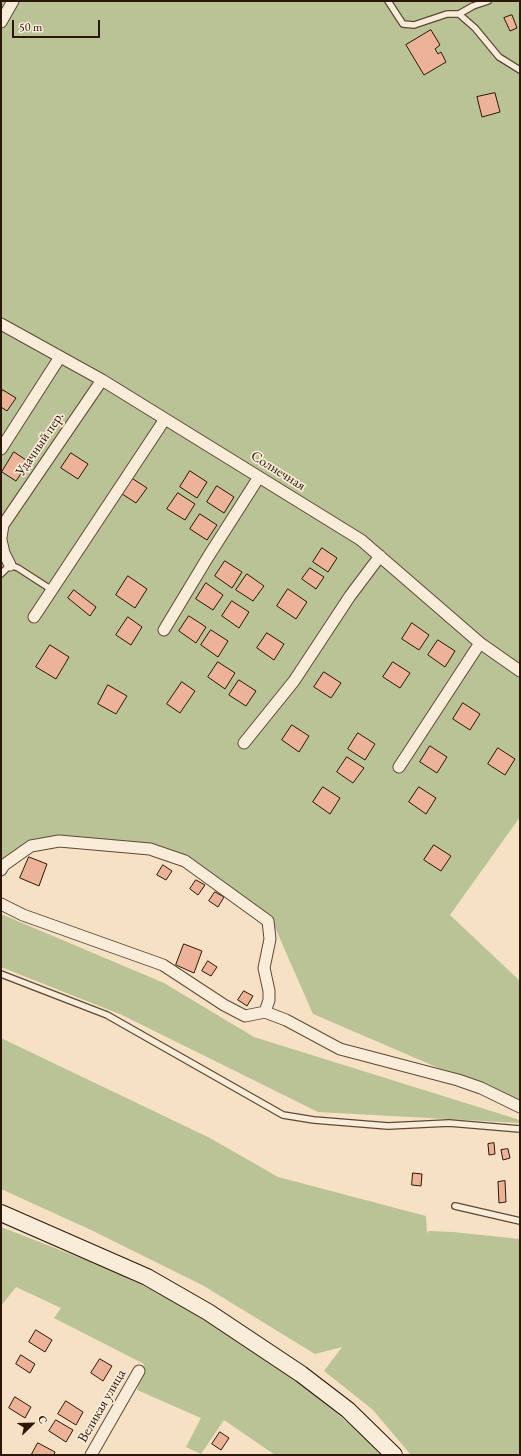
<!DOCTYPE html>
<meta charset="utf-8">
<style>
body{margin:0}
#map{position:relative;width:521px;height:1456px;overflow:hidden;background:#f6e1c4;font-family:"EB Garamond",serif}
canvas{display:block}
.frame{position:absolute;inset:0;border:2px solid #2b1608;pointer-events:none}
.north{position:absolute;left:12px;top:1404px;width:40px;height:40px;-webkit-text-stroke:3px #f9ecd9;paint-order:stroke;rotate:67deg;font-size:11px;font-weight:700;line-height:16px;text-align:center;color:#2b1608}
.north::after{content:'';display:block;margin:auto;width:14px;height:18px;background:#2b1608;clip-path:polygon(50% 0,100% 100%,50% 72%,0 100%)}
.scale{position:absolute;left:12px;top:20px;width:88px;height:18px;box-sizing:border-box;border:2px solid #2b1608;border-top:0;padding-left:5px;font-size:12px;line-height:14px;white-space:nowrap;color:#2b1608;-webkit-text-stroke:3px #f9ecd9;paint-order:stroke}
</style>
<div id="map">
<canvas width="521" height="1456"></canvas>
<div class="frame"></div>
<div class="north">С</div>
<div class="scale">50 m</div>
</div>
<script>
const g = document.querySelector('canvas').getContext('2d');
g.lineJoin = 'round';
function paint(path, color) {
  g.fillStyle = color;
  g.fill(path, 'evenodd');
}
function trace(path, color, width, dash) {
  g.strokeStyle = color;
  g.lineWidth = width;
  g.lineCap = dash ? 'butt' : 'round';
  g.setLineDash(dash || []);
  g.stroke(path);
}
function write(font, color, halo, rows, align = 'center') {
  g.font = font + ' "EB Garamond",serif';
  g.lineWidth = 3.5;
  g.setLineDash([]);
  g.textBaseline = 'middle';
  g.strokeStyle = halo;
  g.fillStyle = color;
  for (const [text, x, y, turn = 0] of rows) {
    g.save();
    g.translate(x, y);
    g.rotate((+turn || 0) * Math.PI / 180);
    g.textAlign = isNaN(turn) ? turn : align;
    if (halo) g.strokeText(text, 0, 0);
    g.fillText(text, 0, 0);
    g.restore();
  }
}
const green = new Path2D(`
 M1 1H520V817L450 915 520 981V1103L313 1014 270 916 152 846 39 847 1 871Z
 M1 914 164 983 254 1037 520 1120V1123L318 1112 122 1015 1 967Z
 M1 1038 210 1138 278 1177 426 1216 427 1233 429 1231 453 1232 520 1239V1455H411L373 1410 324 1371 342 1347 315 1354 204 1286 91 1230 1 1189Z
 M1 1227 109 1269 187 1307 308 1389 361 1434 381 1455H275L224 1420 201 1454 186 1447 201 1418 137 1390 144 1364 54 1318 61 1308 16 1287 1 1306Z`);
const building = new Path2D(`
 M512 15 517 28 510 31 504 18Z
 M431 30 440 45 435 49 438 54 441 52 446 62 424 75 406 45Z
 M495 93 500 112 482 117 477 97Z
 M3 390 16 398 7 411 1 407V393Z
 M14 452 29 462 16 481 2 472Z
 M71 453 88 464 78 479 61 468Z
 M190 471 207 482 197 498 180 487Z
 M130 477 147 488 136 503 119 492Z
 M217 486 234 497 224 513 207 502Z
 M178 493 195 504 185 520 167 509Z
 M200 514 217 525 207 540 190 529Z
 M322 548 337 558 328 572 313 562Z
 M225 561 242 572 232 588 215 576Z
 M310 568 324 577 316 589 302 579Z
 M247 574 264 586 253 601 236 590Z
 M128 576 147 589 135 608 116 595Z
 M206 583 223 595 213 610 196 599Z
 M288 589 307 602 296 619 277 606Z
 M74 590 96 607 90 616 68 598Z
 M232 601 249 612 239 628 222 616Z
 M189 616 206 627 196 643 179 631Z
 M128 617 142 627 131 645 116 635Z
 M412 623 429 635 419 650 402 639Z
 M211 630 228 641 218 657 201 645Z
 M267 633 284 644 274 660 257 648Z
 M438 640 455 651 445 667 428 655Z
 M50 645 69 657 56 679 36 667Z
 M218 662 235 673 225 689 208 677Z
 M393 662 410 673 400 688 383 677Z
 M324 672 341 683 331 698 314 687Z
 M239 680 256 691 246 706 229 695Z
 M182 682 195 691 180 713 167 704Z
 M108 685 127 696 116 714 98 704Z
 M463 703 480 714 470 730 453 719Z
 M292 725 309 736 299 752 282 740Z
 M358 733 375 744 365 760 348 749Z
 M430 746 447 757 437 773 420 762Z
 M498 748 515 759 505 775 488 764Z
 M347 757 364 768 353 783 337 772Z
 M323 787 340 798 330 814 313 802Z
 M419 787 436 798 426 814 409 802Z
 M434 845 451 856 441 871 424 860Z
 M29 857 47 864 39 886 20 878Z
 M163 865 172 871 166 880 157 875Z
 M196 880 205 885 198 895 190 889Z
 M215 892 224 897 218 907 209 901Z
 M184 944 202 951 194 973 176 965Z
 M208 961 217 967 211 976 202 971Z
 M244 991 253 996 247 1006 238 1000Z
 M494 1143 495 1154 489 1155 488 1144Z
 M508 1149 510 1158 503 1160 501 1150Z
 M413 1173 422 1174 421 1186 412 1185Z
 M505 1181 506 1202 499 1203 498 1182Z
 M36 1330 52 1340 45 1352 29 1342Z
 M21 1355 35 1364 30 1373 16 1364Z
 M100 1359 112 1366 103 1381 91 1373Z
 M15 1397 31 1407 25 1418 9 1408Z
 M66 1401 83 1412 76 1425 58 1414Z
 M56 1420 73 1430 66 1442 49 1431Z
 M220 1432 229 1438 221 1450 212 1444Z
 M38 1443 55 1452 54 1455H35L32 1454Z`);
const service = new Path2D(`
 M388 1 403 24 414 25 447 14H459L475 28 499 57 520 70
 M459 14 473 6 488 1
 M1 574 10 565 18 568 52 590
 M1 974 107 1015 283 1115 314 1120 388 1126 449 1123 520 1129
 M455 1206 520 1221`);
const minor = new Path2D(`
 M1 22 13 1
 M1 324 102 380 361 540 480 643 520 671
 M1 449 60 357
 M1 537 3 525 102 380
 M1 540 4 553 10 565
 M34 617 165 419
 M164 630 208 557 259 477
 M244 743 294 681 350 596 380 556
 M399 767 480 643
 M1 870 4 865 31 846 59 841 150 849 185 861 268 921 270 939 264 968 269 991V1000L265 1012
 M1 904 23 915 163 965 224 1005 245 1016 265 1012 286 1020 340 1049 458 1080 481 1088 520 1107
 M91 1455 139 1371`);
const secondary = new Path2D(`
 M1 1213 147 1277 208 1312 301 1374 348 1410 394 1455`);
const streetNames = [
 ["Удачный пер.",40,444,-56],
 ["Солнечная",278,471,32],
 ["Великая улица",102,1406,-60]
];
paint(green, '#bac396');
paint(building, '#ecb398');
trace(building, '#2b1608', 1);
trace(service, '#5e4937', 8);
trace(minor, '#5e4937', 13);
trace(secondary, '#2b1608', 18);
trace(service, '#f9ecd9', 5.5);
trace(minor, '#f9ecd9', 11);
trace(secondary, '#f9ecd9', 16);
write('14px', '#2b1608', '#f9ecd9', streetNames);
</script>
